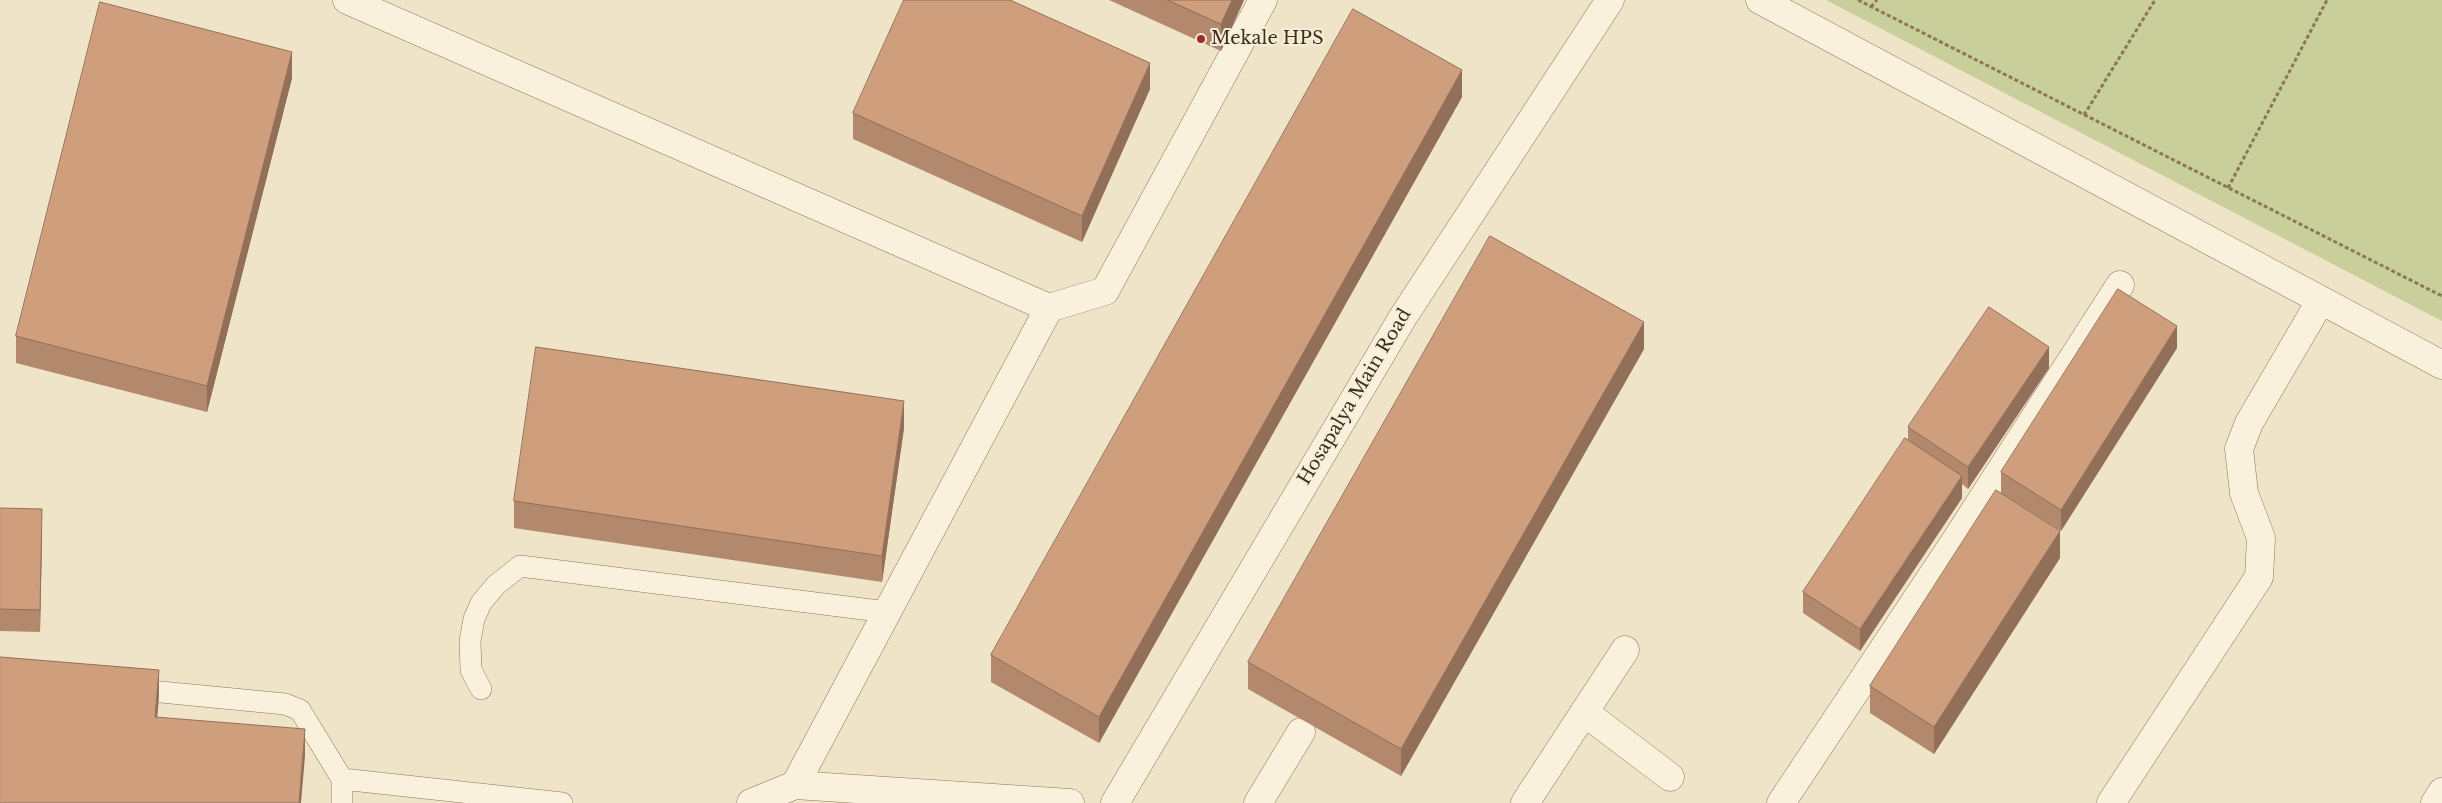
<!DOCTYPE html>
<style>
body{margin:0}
canvas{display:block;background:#f0e4c8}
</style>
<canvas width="2442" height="803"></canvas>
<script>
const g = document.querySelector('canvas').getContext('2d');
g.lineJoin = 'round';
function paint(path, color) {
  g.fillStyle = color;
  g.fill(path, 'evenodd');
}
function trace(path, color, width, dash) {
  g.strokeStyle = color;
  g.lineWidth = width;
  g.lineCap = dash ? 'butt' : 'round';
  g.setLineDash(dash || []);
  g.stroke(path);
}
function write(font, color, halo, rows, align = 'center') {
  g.font = font + ' "Libre Baskerville",serif';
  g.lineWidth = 4;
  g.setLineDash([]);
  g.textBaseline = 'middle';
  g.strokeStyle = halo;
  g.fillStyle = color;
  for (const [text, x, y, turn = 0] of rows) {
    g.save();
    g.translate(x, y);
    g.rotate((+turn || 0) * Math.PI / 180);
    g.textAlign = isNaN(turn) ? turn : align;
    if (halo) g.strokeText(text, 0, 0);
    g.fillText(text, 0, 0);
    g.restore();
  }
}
const green = new Path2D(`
 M1826 0H2442V321Z`);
const path = new Path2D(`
 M1858 0 2442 296
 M1871 7 1877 0
 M2084 115 2155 0
 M2228 188 2327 0`);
const service = new Path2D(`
 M130 689 285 704 300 710 342 779
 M481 689 471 670 470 641 474 619 481 603 496 585 520 566 887 612
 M342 803V779L562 803`);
const minor = new Path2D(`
 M347 0 1049 308 795 785
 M1760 0 2442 365
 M1049 308 1105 291 1263 0
 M1584 712 1670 777
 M1258 803 1301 732
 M1525 803 1625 650
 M1781 803 1954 543 2120 285
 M2111 803 2259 577 2261 538 2244 493 2239 449 2249 423 2321 300
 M2435 803 2442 792`);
const tertiary = new Path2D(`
 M751 803 795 785 1070 803
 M1115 803 1403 317 1610 0`);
const wall = new Path2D(`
 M1109 0H1244L1221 51Z
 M292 78 207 412 16 363V336Z
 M1150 89 1082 242 853 139V113Z
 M1462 97 1099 743 991 682V655Z
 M2177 348 2061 531 2010 499 2060 558 1934 754 1870 713V686L2001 493V472Z
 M1644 349 1401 776 1248 689V662Z
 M2049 368 1968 489 1962 484V498L1860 651 1803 613V592L1908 440V427Z
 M904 428 882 582 514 528V501Z
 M0 508 42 531 40 632 0 631Z`);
const shadedWall = new Path2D(`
 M1232 0H1244L1221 51V24Z
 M292 52V78L207 412V386Z
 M1150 63V89L1082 242V216Z
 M1462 70V97L1099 743V717Z
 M1644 322V349L1401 776V749Z
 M2177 326V348L2061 531V510Z
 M2049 347V368L1968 489V467Z
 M904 401V428L882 582V556Z
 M1962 476V498L1860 651V629Z
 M42 509V531L40 632V610Z
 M2060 531V558L1934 754V727Z
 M159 670V697L155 744V717Z
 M305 729V756L301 803H299Z`);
const building = new Path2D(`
 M904 0H1010L1150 63 1082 216 853 113Z
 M1168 0H1232L1221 24Z
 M100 2 292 52 207 386 16 336Z
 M1353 9 1462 70 1099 717 991 655Z
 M1490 236 1644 322 1401 749 1248 662Z
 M2118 289 2177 326 2061 510 2001 472Z
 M1989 307 2049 347 1968 467 1908 427Z
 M536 347 904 401 882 556 514 501Z
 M1905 438 1962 476 1860 629 1803 592Z
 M1996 490 2060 531 1934 727 1870 686Z
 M0 508 42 509 40 610 0 609Z
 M0 657 159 670 155 717 305 729 299 803H0Z`);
const markers = [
 [1201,39,5,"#9e2a2b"]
];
const poiNames = [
 ["Mekale HPS",1211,39]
];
const streetNames = [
 ["Hosapalya Main Road",1355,397,-59]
];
paint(green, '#c9cf9b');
trace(service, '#8d765c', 22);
trace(minor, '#8d765c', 29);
trace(tertiary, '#8d765c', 29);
trace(path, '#8d765c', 3, [4, 2.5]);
trace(service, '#faf1dc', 21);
trace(minor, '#faf1dc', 28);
trace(tertiary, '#faf1dc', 28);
paint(wall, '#b2896c');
paint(shadedWall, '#916f58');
paint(building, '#cf9f7d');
trace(building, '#916f58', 1);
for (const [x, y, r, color] of markers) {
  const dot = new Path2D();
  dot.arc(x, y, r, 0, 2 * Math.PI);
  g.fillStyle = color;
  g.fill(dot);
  trace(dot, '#f7eed8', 2);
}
write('18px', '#3d2e20', '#f7eed8', poiNames, 'left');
write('18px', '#3d2e20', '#f7eed8', streetNames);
</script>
